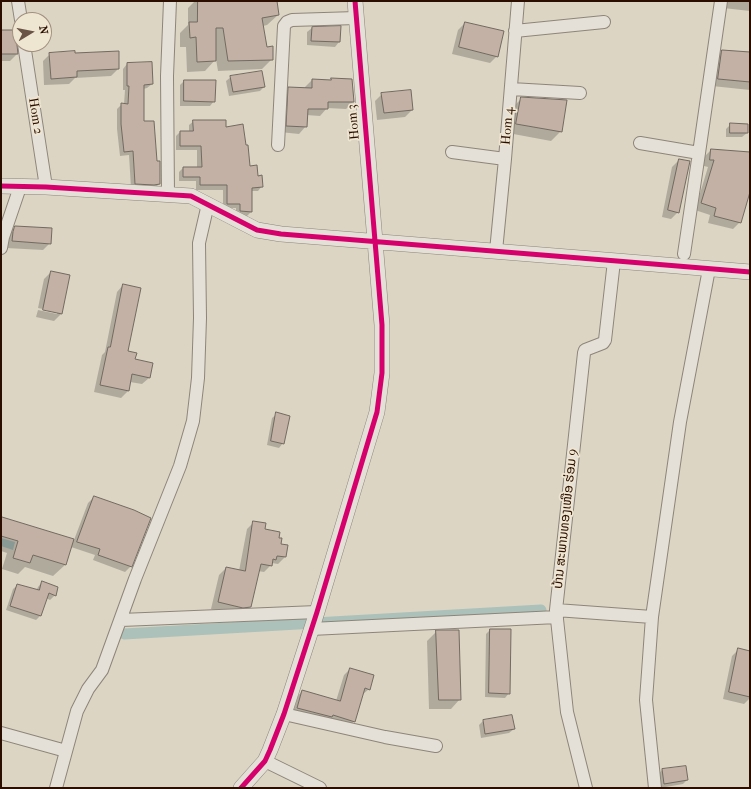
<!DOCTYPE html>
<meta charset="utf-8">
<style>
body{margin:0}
#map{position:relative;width:751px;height:789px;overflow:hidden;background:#dcd5c4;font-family:"IM FELL French Canon",serif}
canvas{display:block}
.frame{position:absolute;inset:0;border:2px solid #2b0e00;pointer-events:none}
.north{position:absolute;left:12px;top:12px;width:40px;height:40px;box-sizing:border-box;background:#efe6d2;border:1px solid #a1907e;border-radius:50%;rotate:80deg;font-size:11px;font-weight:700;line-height:16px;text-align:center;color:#2b0e00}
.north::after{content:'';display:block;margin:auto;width:14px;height:18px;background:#695445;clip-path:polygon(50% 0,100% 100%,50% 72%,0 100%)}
</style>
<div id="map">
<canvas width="751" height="789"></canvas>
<div class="frame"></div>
<div class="north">N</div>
</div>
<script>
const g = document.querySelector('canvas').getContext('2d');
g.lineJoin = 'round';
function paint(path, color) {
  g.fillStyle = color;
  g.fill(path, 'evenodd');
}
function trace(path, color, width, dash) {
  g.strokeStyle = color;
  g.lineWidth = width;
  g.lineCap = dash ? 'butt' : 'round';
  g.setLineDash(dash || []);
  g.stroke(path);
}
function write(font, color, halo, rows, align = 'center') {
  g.font = font + ' "IM FELL French Canon","Noto Sans Lao",serif';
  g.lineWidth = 3.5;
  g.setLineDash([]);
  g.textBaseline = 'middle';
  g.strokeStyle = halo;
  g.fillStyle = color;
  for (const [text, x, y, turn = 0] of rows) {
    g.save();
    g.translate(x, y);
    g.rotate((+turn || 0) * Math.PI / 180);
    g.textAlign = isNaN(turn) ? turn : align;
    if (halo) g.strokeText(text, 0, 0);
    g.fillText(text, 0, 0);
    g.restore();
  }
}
const water = new Path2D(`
 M1 538 15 542 13 550 1 546Z`);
const shadow = new Path2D(`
 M195 1H276L278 15 267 25 263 26 266 48 272 59 262 69 218 71 216 59 205 71 187 72 186 47H180V33L188 25V8Z
 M724 1H750V11L723 8Z
 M465 23 497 56 490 63 452 54 458 30Z
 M340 27 339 42 335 47 307 45V32L312 28Z
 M1 31 17 54 10 61H1Z
 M722 51 750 53V90L712 86 715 58Z
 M50 54H74L118 69 111 76 75 78 69 84 44 85 43 61Z
 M127 64 152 84 147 88 143 89V123L159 184 155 188H131L129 155 120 156 117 129V109L122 104H124L125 90H123V69Z
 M231 77 264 87 260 91 229 96 226 81Z
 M312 80H352L353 102 346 109 327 108 320 116 306 115V126L299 134 280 132 282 95 289 88 305 89V87Z
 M184 81 214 101 210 106H180V85Z
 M382 94 412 110 405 117 377 120 375 101Z
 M522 98 561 131 551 141 508 133 512 108Z
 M194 121 225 128 249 167 258 177 262 186 258 191H251V212L247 216H236V208H223V190H196V181H179V172L183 168H197V150H176V136L180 132H189V125Z
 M731 124 747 133 742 137H726V129Z
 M711 150 750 153V188L740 222 733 229 708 223 710 215 695 210 708 167 704 166V157Z
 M679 160 678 212 671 219 662 217 672 167Z
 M15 227 50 243 43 250 6 248 8 234Z
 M51 272 61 314 54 321 36 317 38 310 57 314V312L38 308 44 279Z
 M123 285 127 352 149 378 142 384 130 382 128 391 121 398 94 392 102 355 105 352 117 292Z
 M277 414 283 443 279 448 267 445 272 418Z
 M94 497 131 566 125 572 93 560 95 555 71 547 65 565 53 576 25 567 18 574 2 569 7 553 1 551V517L74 540 88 503Z
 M254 522 280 545 286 546 285 557 278 564 272 563 271 565 264 572 258 571 250 607 243 614H235L211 609 219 575 226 568 239 571 247 529Z
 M42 582 55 595 50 600 46 598 41 615 36 620 6 610 13 589 18 585 36 591 38 587Z
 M490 630 509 693 505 698 485 697 486 634Z
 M437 631 460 699 451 709H429L427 641Z
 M739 649 750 652V698L744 704 723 699 732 656Z
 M350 669 369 689 362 695 354 721 349 727 292 713 297 697 302 691 336 701 344 675Z
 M483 721 514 729 509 733 481 738 479 725Z
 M662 770 687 780 683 784 660 788 658 775Z`);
const canal = new Path2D(`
 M124 634 541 610`);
const building = new Path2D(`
 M198 1H277L279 15 262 18 267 47 273 46V60L228 61 223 28H216V61L197 62 196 37 190 38 189 22H197Z
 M465 22 504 31 498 57 459 47Z
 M341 26 340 42 311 41 312 27Z
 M1 30H18L17 45 18 54H1Z
 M722 50 750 52V82L718 79Z
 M75 51V53L119 51V69L77 71V77L51 79 49 53Z
 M152 62 153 84 144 85V121H154L157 161H160V184L154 185 135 184 133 151 124 152 121 124V103L128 104 129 86H127V63Z
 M262 71 265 87 233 92 230 76Z
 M331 78 352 79 354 102H328V109H308L307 127 286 126 288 87 312 88V79L331 80Z
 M184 80H216L215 102 184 101Z
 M411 90 413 110 384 113 381 93Z
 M521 97 567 100 562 132 516 124Z
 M193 120H226V127L243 124 246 145H248L250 166 257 165 258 176 262 175 263 187 252 188V212L240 211V204H227V185H200V177H183V167H202L201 146H180V131H193Z
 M730 123 748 124V133H730Z
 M711 149 750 152V192L741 223 714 216 716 208 701 203 714 160H710Z
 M679 159 690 161 679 213 668 210Z
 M15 226 52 228 51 244 12 241 13 232Z
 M51 271 70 275 62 314 43 310Z
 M123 284 141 288 128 351 137 353 135 359 153 363 150 378 132 374 129 391 100 385 108 347H110Z
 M276 412 290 416 284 444 271 441Z
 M94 496 134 510 151 518 132 567 98 555 100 549 77 542Z
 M2 517 74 539 66 565 33 555 30 563 13 558 18 541 1 536V521Z
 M253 521 266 523 265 529 280 532 279 538H282L281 544 288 545 286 557 277 556 276 560 273 559 272 566 261 564 251 607 243 608 218 602 226 567 245 571Z
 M42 581 58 587 56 596 49 593 41 616 10 606 17 584 39 590Z
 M490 629H511L510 694 489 693Z
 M436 630H459L461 700H439Z
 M738 648 750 651V697L729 692Z
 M350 668 374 675 370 690 365 688 355 722 333 715 332 717 297 708 302 690 340 701Z
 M512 715 515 729 485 734 483 720Z
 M686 766 688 780 664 784 662 769Z`);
const minor = new Path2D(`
 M18 1 21 20
 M515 31 604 22
 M24 44 46 187
 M511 89 580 93
 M640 143 699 153 721 1
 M278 145 284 26 287 22 292 20 356 18
 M452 152 505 159
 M168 194 167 76 170 1
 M1 248 3 237 20 187
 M496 251 505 159 518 1
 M684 254 699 153
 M556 610 652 617
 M121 620 317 612
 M311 629 557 617
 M284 714 385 737 436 746
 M1 733 66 751
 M265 761 320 788
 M56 788 77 711 88 689 102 670 135 579 180 466 193 421 198 378 200 318 199 243 208 204
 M586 788 567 712 556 610 584 353 585 350 603 343 605 340 614 261
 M655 788 646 700 652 617 680 422 709 269`);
const tertiary = new Path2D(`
 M1 186 46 187 191 196 257 230 281 234 617 261 750 272
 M241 788 265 761 270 750 284 714 317 612 377 412 382 373V325L355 1`);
const cycleway = new Path2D(`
 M1 186 46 187 191 196 257 230 281 234 617 261 750 272
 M241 788 265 761 270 750 284 714 317 612 377 412 382 373V325L355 1`);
const streetNames = [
 ["Hom 2",35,116,81],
 ["Hom 3",354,122,-95],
 ["Hom 4",508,126,-85],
 ["ບ້ານ ສະພານທອງເໜືອ ຮ່ອມ 9",566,519,-84]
];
paint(water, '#acc1ba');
paint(shadow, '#0003');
trace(canal, '#acc1ba', 11);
paint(building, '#c2b1a4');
trace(building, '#736a60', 1);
trace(minor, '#8d8579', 14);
trace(tertiary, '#8d8579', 16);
trace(minor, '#e4e0d8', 12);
trace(tertiary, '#e4e0d8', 15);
trace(cycleway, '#d6006c', 5);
write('13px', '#2b0e00', '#efe6d2', streetNames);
</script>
